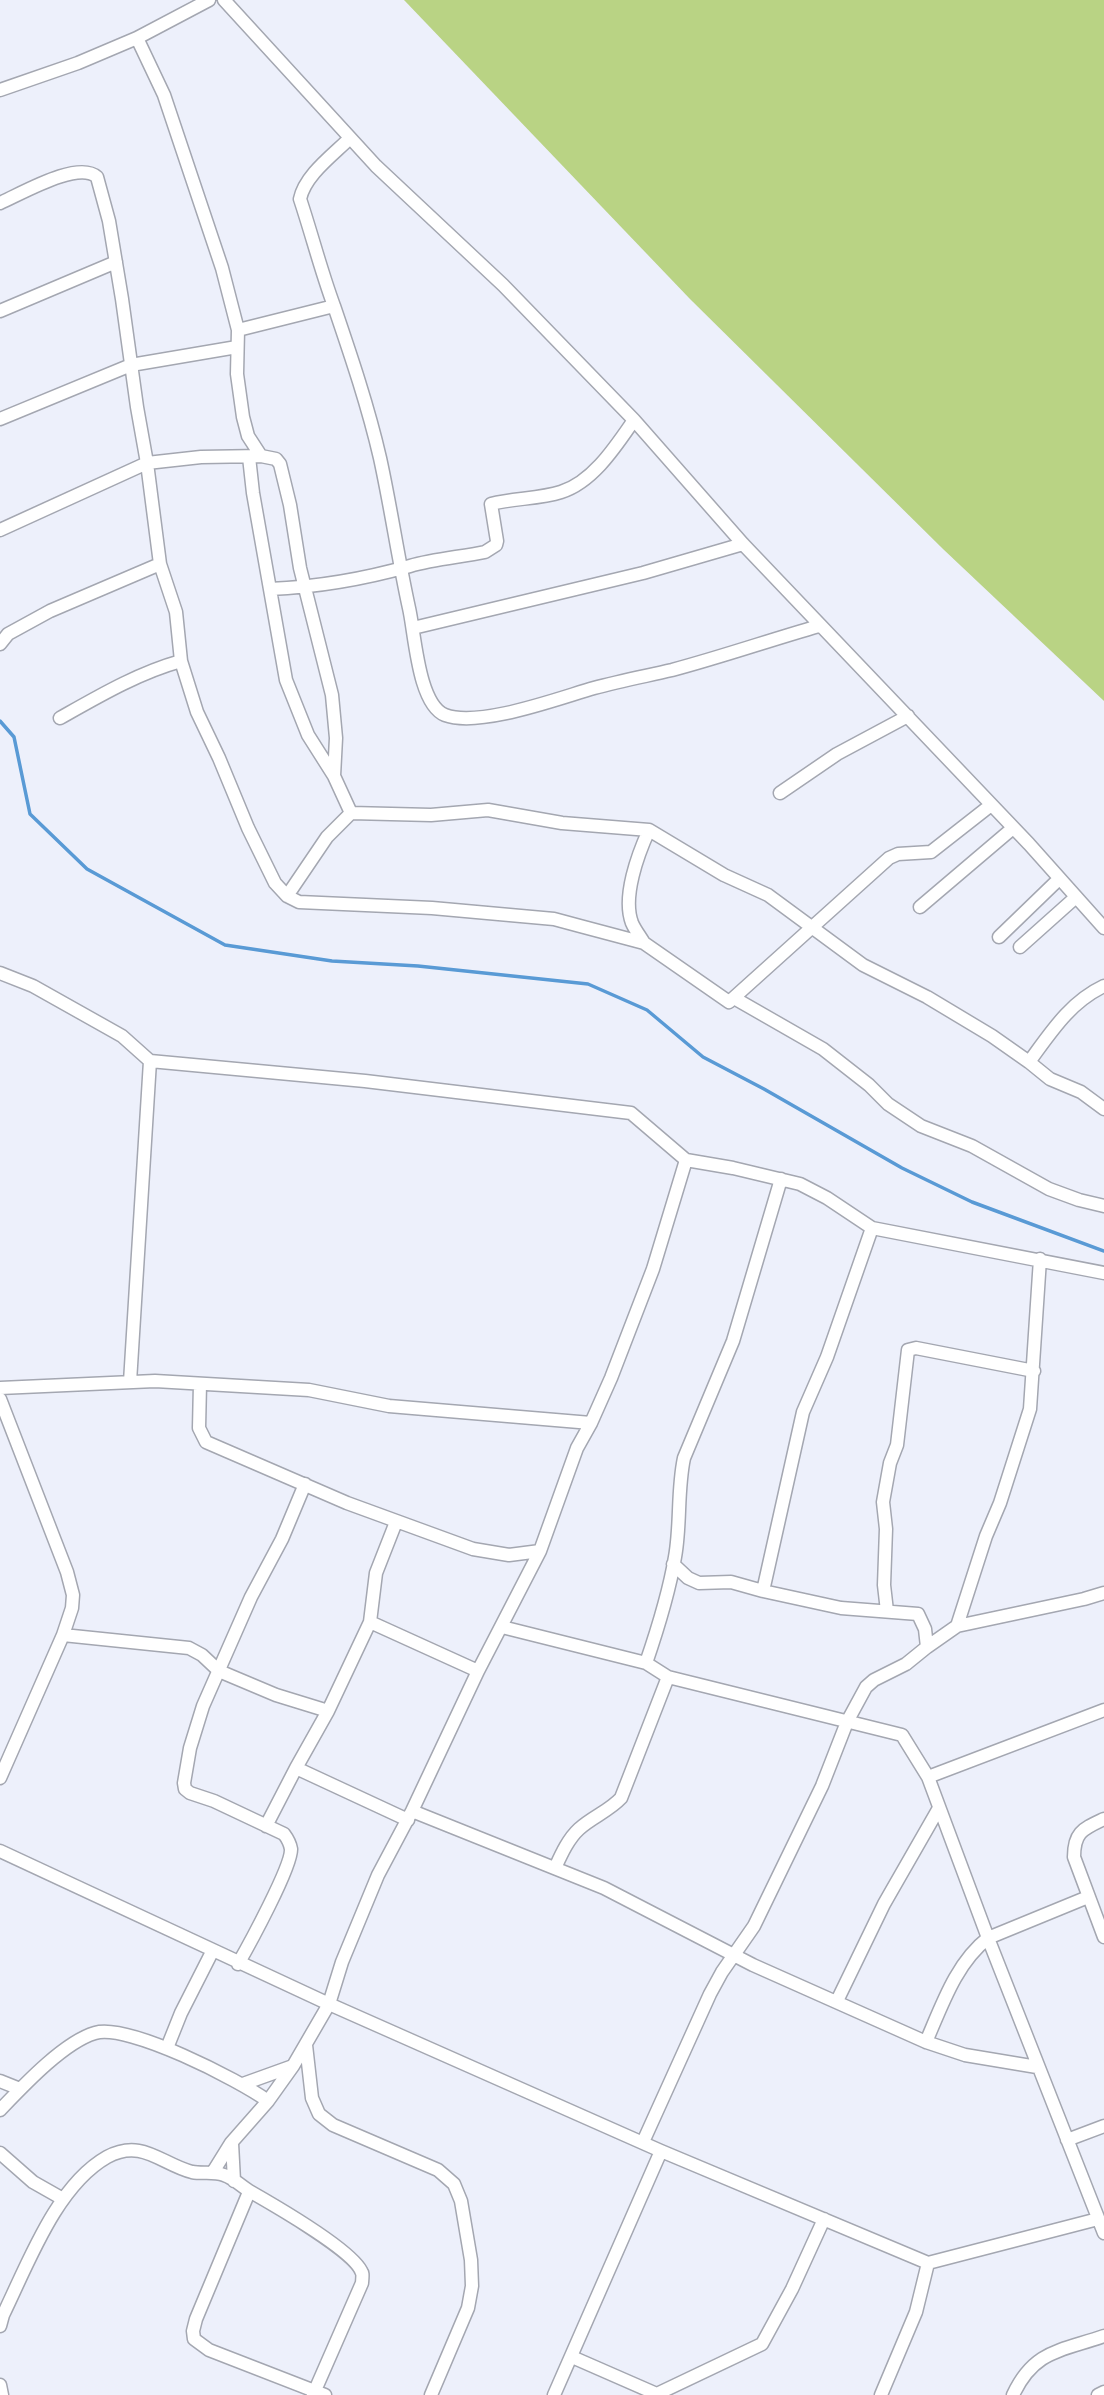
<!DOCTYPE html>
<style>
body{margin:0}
canvas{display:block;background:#edf0fb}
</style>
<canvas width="1104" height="2395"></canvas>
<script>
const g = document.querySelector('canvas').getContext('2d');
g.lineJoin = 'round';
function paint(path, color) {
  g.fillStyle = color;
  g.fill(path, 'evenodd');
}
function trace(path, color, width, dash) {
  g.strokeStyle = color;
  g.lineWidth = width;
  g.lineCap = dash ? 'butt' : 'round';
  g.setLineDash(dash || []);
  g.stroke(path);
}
const green = new Path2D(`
 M404 0H1104V701L943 549 690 299Z`);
const stream = new Path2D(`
 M0 721 14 737 30 814 87 869 225 945 332 961 418 966 588 984 647 1010 703 1057 764 1089 902 1168 972 1202 1104 1251`);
const minor = new Path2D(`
 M224 0 376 166 503 285 634 420 743 544 1029 844 1104 928
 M137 38 164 95 222 268 238 330 237 374 243 417 248 436 261 456
 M0 90 78 63 137 38 209 0
 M350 138C333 155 305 175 300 199 312 235 321 271 334 306 351 356 368 406 380 458 391 508 398 558 409 608 415 634 418 704 445 715 479 728 559 698 594 688 620 681 646 676 672 670 721 657 770 640 819 626
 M0 203C21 194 78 160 97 177L109 221 122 299 137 407 147 463 160 564 176 612 181 661 197 712 219 758 248 828 275 883 287 896 299 902 432 908 554 919 580 926 644 943 729 1002 889 858 898 854 931 852 991 805
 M0 311 116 262
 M238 330 334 306
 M0 419 131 365 237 347
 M249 457 253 493 286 680 308 735 334 776 351 813
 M0 530 147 463 201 457 261 456 276 459 280 464 290 505 300 568 332 695 336 738 334 776
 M270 589C318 587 364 579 410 566 434 559 461 557 485 552L496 545 497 541 491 504C514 498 539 499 561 492 593 482 616 446 634 420
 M413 628 643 573 743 544
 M0 644 8 634 50 611 160 564
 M60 718C99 696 138 673 181 661
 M780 793 837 754 908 716
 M287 896 327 837 351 813 431 815 488 810 562 823 649 830 724 875 768 895 863 965 927 997 992 1036 1029 1062
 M920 907 1013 828
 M999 937 1059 879
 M644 943C640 936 635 930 632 923 622 897 638 854 649 830
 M1020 947 1076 897
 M0 973 33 986 106 1027 122 1036 150 1061 365 1081 631 1113 686 1160 733 1168 800 1184 827 1198 872 1228 1104 1273
 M1104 986C1070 1002 1051 1032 1029 1062L1050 1079 1081 1092 1104 1109
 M734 998 823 1049 869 1085 888 1104 921 1126 972 1146 1049 1189 1079 1200 1104 1206
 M130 1382 150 1061
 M200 1384 199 1428 206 1442 347 1503 473 1549 509 1555 540 1551
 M0 1388 155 1381 309 1390 389 1406 591 1423
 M0 1399 67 1572 73 1595 72 1608 63 1635 0 1778
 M396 1522 376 1573 370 1622 328 1711 296 1768 408 1820
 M673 1564 688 1578 699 1583 731 1582 763 1591 841 1608 918 1614 925 1629 927 1647
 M763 1591 803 1412 827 1357 872 1228
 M887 1611 884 1585 886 1529 883 1502 890 1463 897 1445 908 1350 916 1348 1034 1371
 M370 1622 478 1671
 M957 1626 986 1536 1000 1503 1030 1409 1040 1259
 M502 1627 646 1663 668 1677 902 1735 928 1777
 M63 1635 189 1648 202 1655 219 1671 276 1695 328 1711
 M646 1663C658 1628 669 1593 675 1557 681 1524 677 1491 684 1458L733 1341 781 1179
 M1104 1710 928 1777 988 1938 1104 2233
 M412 1811 604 1888 753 1965 926 2042 965 2055 1037 2067
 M1104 1819C1083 1829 1074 1832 1074 1857L1104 1937
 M266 1826 296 1768
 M0 1851 329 2004 661 2151 928 2263 1098 2219
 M555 1868C561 1855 568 1839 579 1829 592 1817 609 1811 621 1798L668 1677
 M238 1964C249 1945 292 1866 291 1849 290 1843 287 1838 284 1834L214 1801 190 1793 185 1789 184 1783 190 1748 203 1706 251 1597 282 1539 305 1484
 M837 2001 884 1904 939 1808
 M926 2042C942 2005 956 1963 988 1938L1088 1897
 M306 2045 312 2098 319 2114 333 2125 438 2170 454 2184 461 2201 471 2260 472 2286 468 2308 431 2395
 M167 2048 181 2013 212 1952
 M0 2081 20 2089
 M243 2084 293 2066
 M0 2110C23 2086 64 2042 95 2033 128 2023 239 2080 268 2101
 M1067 2140 1104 2126
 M643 2142 710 1994 722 1972 754 1926 822 1786 847 1722 866 1687 874 1680 906 1664 927 1647 957 1626 1084 1599 1104 1593
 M232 2143 234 2181
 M0 2153 33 2182 63 2199
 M213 2172 231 2143 268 2101 293 2066 329 2004 342 1962 378 1875 412 1811 478 1671 540 1551 577 1448 591 1423 611 1378 653 1269 686 1160
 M249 2192 196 2319 193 2331 194 2339 209 2350 325 2395
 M0 2326 3 2315C28 2264 56 2186 107 2157 142 2138 161 2164 192 2172 203 2174 214 2171 224 2175 234 2178 242 2187 251 2192 272 2204 356 2252 362 2273 363 2273 362 2282 362 2283L313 2395
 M572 2357 659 2395
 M0 2385 2 2395
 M657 2394 762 2344 792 2289 824 2219
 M554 2395 661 2151
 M881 2395 916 2312 928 2263
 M1013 2395C1034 2350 1061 2351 1104 2336
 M1098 2395 1104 2392`);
paint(green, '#b9d384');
trace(stream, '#599ad5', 3.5);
trace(minor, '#a4a7b1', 15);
trace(minor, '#fff', 12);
</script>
